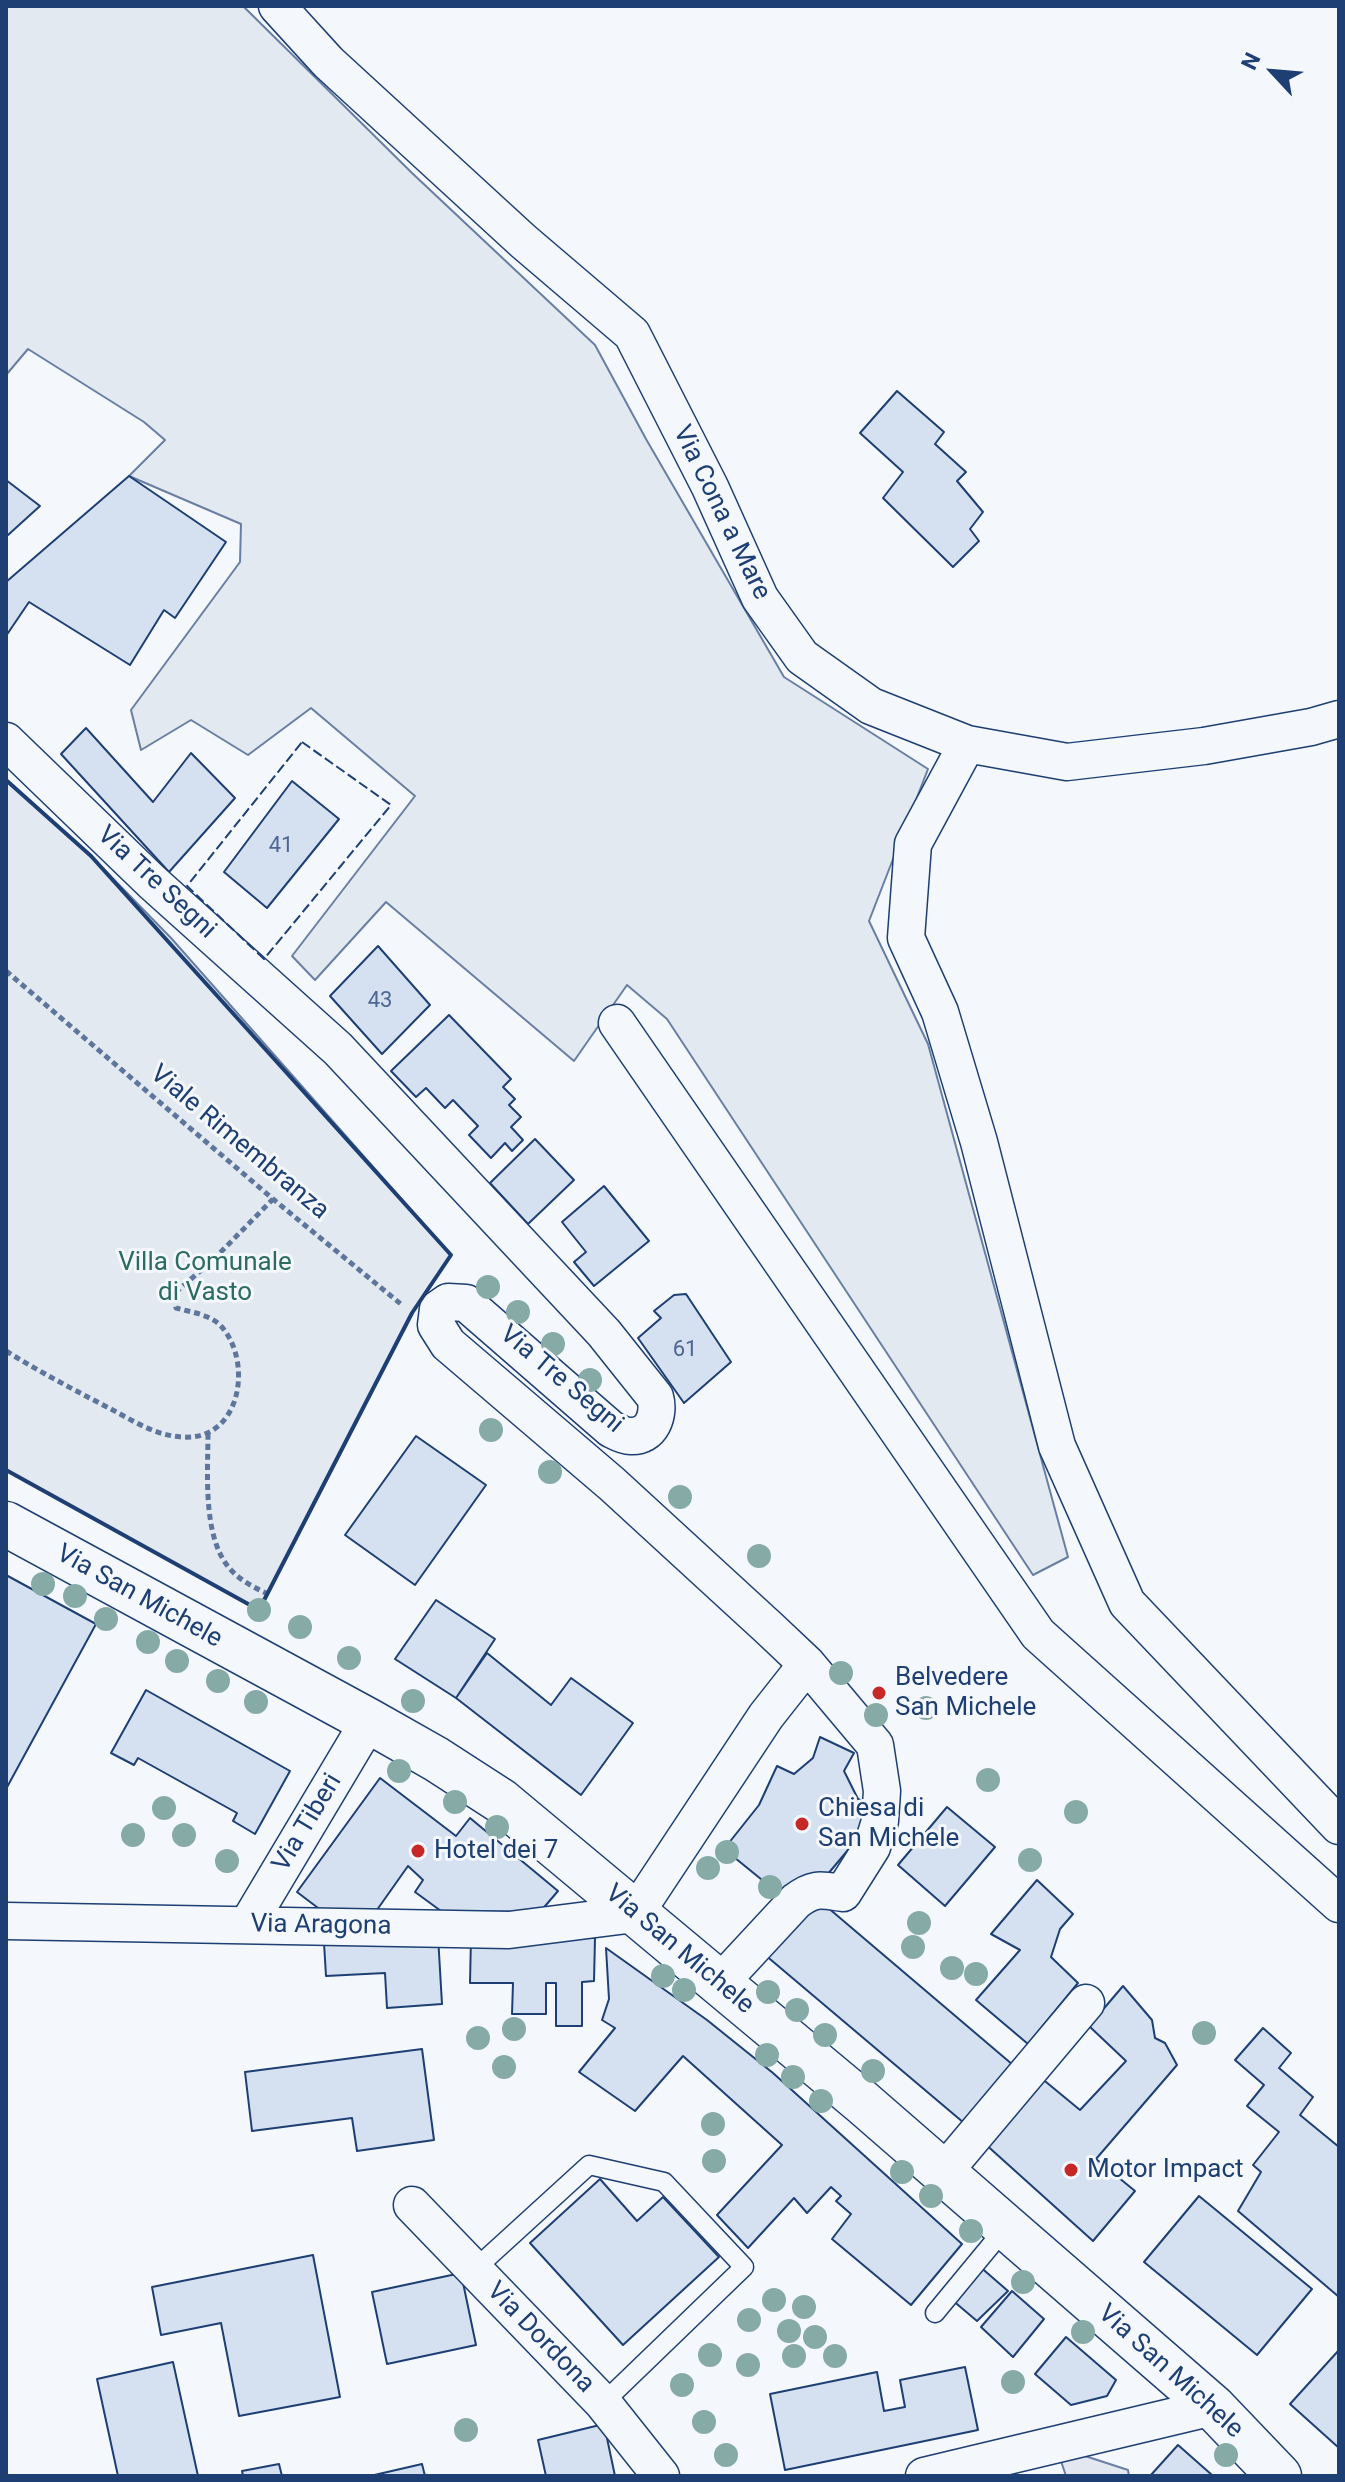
<!DOCTYPE html>
<style>
body{margin:0}
#map{position:relative;width:1345px;height:2482px;overflow:hidden;background:#f4f7fb;font-family:Roboto,sans-serif}
canvas{display:block}
.frame{position:absolute;inset:0;border:8px solid #1d3f73;pointer-events:none}
.north{position:absolute;left:1233px;top:32px;width:80px;height:80px;-webkit-text-stroke:6px #f4f7fb;paint-order:stroke;rotate:296deg;font-size:22px;font-weight:700;line-height:32px;text-align:center;color:#1d3f73}
.north::after{content:'';display:block;margin:auto;width:28px;height:36px;background:#1d3f73;clip-path:polygon(50% 0,100% 100%,50% 72%,0 100%)}
</style>
<div id="map">
<canvas width="1345" height="2482"></canvas>
<div class="frame"></div>
<div class="north">N</div>
</div>
<script>
const g = document.querySelector('canvas').getContext('2d');
g.lineJoin = 'round';
function paint(path, color) {
  g.fillStyle = color;
  g.fill(path, 'evenodd');
}
function trace(path, color, width, dash) {
  g.strokeStyle = color;
  g.lineWidth = width;
  g.lineCap = dash ? 'butt' : 'round';
  g.setLineDash(dash || []);
  g.stroke(path);
}
function write(font, color, halo, rows, align = 'center') {
  g.font = font + ' Roboto,sans-serif';
  g.lineWidth = 6;
  g.setLineDash([]);
  g.textBaseline = 'middle';
  g.strokeStyle = halo;
  g.fillStyle = color;
  for (const [text, x, y, turn = 0] of rows) {
    g.save();
    g.translate(x, y);
    g.rotate((+turn || 0) * Math.PI / 180);
    g.textAlign = isNaN(turn) ? turn : align;
    if (halo) g.strokeText(text, 0, 0);
    g.fillText(text, 0, 0);
    g.restore();
  }
}
const green = new Path2D(`
 M6 6H243L412 173 595 345 646 439 784 677 928 769 869 921 928 1044 1068 1557 1033 1575 667 1019 627 985 574 1061 386 902 315 980 292 956 415 796 311 708 248 755 191 720 141 750 131 710 240 562 241 524 129 476 165 440 144 422 28 349 6 375Z
 M6 780 91 856 171 938 451 1255 412 1313 259 1610 6 1470Z`);
const parking = new Path2D(`
 M1082 2455 1128 2470 1129 2476H1066L1061 2461Z`);
const building = new Path2D(`
 M897 391 944 432 935 444 966 472 957 481 983 512 970 529 979 541 953 567 883 498 903 472 860 433Z
 M129 476 226 542 175 618 164 610 130 665 29 602 6 636V582Z
 M6 480 40 506 8 535 6 534Z
 M86 728 153 802 191 753 235 798 169 872 61 754Z
 M292 781 339 819 267 908 224 872Z
 M378 946 430 1005 382 1054 330 996Z
 M449 1015 511 1079 503 1087 515 1099 509 1105 521 1117 511 1127 523 1140 512 1151 505 1143 491 1158 469 1135 478 1126 453 1100 445 1108 426 1088 416 1097 391 1071Z
 M535 1139 574 1180 528 1224 490 1183Z
 M604 1186 649 1241 594 1286 574 1262 586 1252 562 1222Z
 M686 1294 731 1362 684 1403 638 1338 661 1318 654 1311 674 1295Z
 M416 1436 486 1485 415 1585 345 1535Z
 M6 1575 96 1624 6 1789Z
 M436 1600 495 1639 456 1698 395 1659Z
 M487 1653 551 1705 571 1678 633 1723 581 1795 456 1698Z
 M146 1690 290 1771 255 1834 233 1821 237 1813 138 1758 134 1765 111 1753Z
 M820 1737 854 1753 844 1771 858 1799 868 1803 853 1844 822 1881 783 1897 724 1849 759 1805 777 1766 794 1774 813 1758Z
 M380 1778 456 1836 470 1818 558 1891 540 1912 441 1911 415 1892 423 1880 408 1866 372 1917 322 1911 297 1892Z
 M947 1807 995 1847 945 1906 898 1865Z
 M1037 1880 1073 1914 1060 1929 1051 1957 1078 1983 1028 2044 976 2000 1020 1950 991 1934Z
 M813 1895 1013 2065 964 2123 764 1954Z
 M438 1936 442 2004 387 2008 385 1973 326 1976 324 1943Z
 M471 1937 595 1938 594 1981 582 1982V2026H556V1983H546V2014H512L513 1983H470Z
 M606 1948 707 2020 773 2073 962 2244 911 2305 832 2239 851 2214 836 2201 841 2196 831 2187 807 2213 794 2198 748 2248 717 2215 782 2145 683 2056 635 2111 579 2072 615 2028 602 2020 609 1999Z
 M1123 1986 1152 2020 1155 2038 1165 2043 1177 2065 1096 2159 1135 2191 1093 2241 983 2142 1040 2077 1080 2110 1126 2061 1089 2026Z
 M1263 2028 1291 2053 1279 2068 1313 2097 1300 2115 1339 2147V2297L1238 2211 1261 2172 1253 2165 1279 2132 1247 2106 1264 2085 1235 2060Z
 M422 2049 434 2140 357 2151 352 2118 252 2131 245 2072Z
 M600 2179 637 2221 663 2197 719 2257 623 2345 530 2243Z
 M1199 2196 1312 2289 1257 2355 1144 2262Z
 M313 2255 340 2397 239 2416 221 2323 161 2335 152 2287Z
 M978 2265 1008 2291 977 2321 951 2299Z
 M461 2273 476 2345 387 2364 372 2292Z
 M1012 2291 1044 2319 1013 2357 981 2327Z
 M1066 2337 1116 2380 1107 2396 1071 2405 1035 2374Z
 M1339 2350V2448L1290 2404Z
 M173 2362 198 2476H118L97 2379Z
 M965 2367 978 2430 785 2470 770 2394 877 2372 884 2411 905 2407 900 2380Z
 M604 2424 615 2476H546L538 2440Z
 M1178 2445 1212 2475V2476H1150Z
 M279 2464 282 2476H243L242 2471Z
 M422 2464 425 2476H370Z`);
const path = new Path2D(`
 M6 971 273 1199 402 1305
 M6 1351C40 1372 74 1390 109 1408 132 1420 155 1436 183 1437 240 1441 254 1363 221 1326 211 1315 191 1312 176 1308V1292L214 1259 273 1199
 M208 1434C208 1473 202 1539 231 1570 241 1581 255 1588 268 1594`);
const service = new Path2D(`
 M475 2269 589 2165 664 2182 744 2267 603 2403
 M935 2313 1006 2227`);
const minor = new Path2D(`
 M277 6 328 62 523 241 632 334 710 487 760 598 802 657 871 706 967 744 1067 762 1204 746 1311 727 1339 719
 M6 741 152 882 338 1049 604 1333 655 1397C660 1414 652 1438 630 1436 624 1436 617 1432 611 1429L466 1303 448 1302 438 1309 436 1325 448 1344 612 1484 770 1629 807 1664 875 1745 882 1791 880 1821 872 1847 843 1893C821 1890 814 1887 796 1901L719 1984
 M967 744 913 844 906 938 940 1012 979 1142 1057 1446 1127 1603 1339 1826
 M617 1023 1038 1634 1339 1904
 M6 1921 509 1930 635 1914 766 1716 807 1664
 M248 1924 369 1721
 M943 2173 1086 2003
 M412 2205 603 2403 661 2476
 M924 2476 1213 2407`);
const tertiary = new Path2D(`
 M6 1524 369 1721 436 1759 501 1801 862 2102 1213 2407 1279 2476`);
const fence = new Path2D(`
 M302 742 391 805 264 959 187 886Z`);
const wall = new Path2D(`
 M6 780 91 856 451 1255 412 1313 259 1610 6 1470`);
const trees = [
 [488,1287],
 [518,1312],
 [553,1344],
 [590,1380],
 [491,1430],
 [550,1472],
 [680,1497],
 [759,1556],
 [43,1584],
 [75,1596],
 [259,1610],
 [106,1619],
 [300,1627],
 [148,1642],
 [349,1658],
 [177,1661],
 [841,1673],
 [218,1681],
 [413,1701],
 [256,1702],
 [926,1708],
 [876,1715],
 [399,1771],
 [988,1780],
 [455,1802],
 [164,1808],
 [1076,1812],
 [497,1827],
 [133,1835],
 [184,1835],
 [727,1852],
 [1030,1860],
 [227,1861],
 [708,1868],
 [770,1887],
 [919,1923],
 [913,1947],
 [952,1968],
 [976,1974],
 [663,1976],
 [684,1990],
 [768,1992],
 [797,2010],
 [514,2029],
 [1204,2033],
 [825,2035],
 [478,2038],
 [767,2055],
 [504,2067],
 [873,2071],
 [793,2077],
 [821,2101],
 [713,2124],
 [714,2161],
 [902,2172],
 [931,2196],
 [971,2231],
 [1023,2282],
 [774,2300],
 [804,2307],
 [749,2320],
 [789,2331],
 [1083,2332],
 [815,2337],
 [710,2355],
 [794,2356],
 [835,2356],
 [748,2365],
 [1013,2382],
 [682,2385],
 [704,2422],
 [466,2430],
 [726,2455],
 [1226,2455]
];
const markers = [
 [879,1693,8,"#c62828"],
 [802,1824,8,"#c62828"],
 [418,1851,8,"#c62828"],
 [1071,2170,8,"#c62828"]
];
const numberNames = [
 ["41",281,846],
 ["43",380,1001],
 ["61",685,1350]
];
const streetNames = [
 ["Via Cona a Mare",721,513,64],
 ["Via Tre Segni",156,883,43],
 ["Viale Rimembranza",239,1143,40],
 ["Via Tre Segni",561,1380,40],
 ["Via San Michele",139,1597,29],
 ["Via Tiberi",308,1823,-59],
 ["Via Aragona",321,1926,1],
 ["Via San Michele",679,1950,40],
 ["Via Dordona",540,2338,46],
 ["Via San Michele",1170,2372,42]
];
const parkNames = [
 ["Villa Comunale",205,1263],
 ["di Vasto",205,1293]
];
const poiNames = [
 ["Belvedere",895,1678],
 ["San Michele",895,1708],
 ["Chiesa di",818,1809],
 ["San Michele",818,1839],
 ["Hotel dei 7",434,1851],
 ["Motor Impact",1087,2170]
];
paint(green, '#e3e9f0');
trace(green, '#687fa3', 2);
paint(parking, '#e3e8f0');
trace(parking, '#687fa3', 2);
paint(building, '#d5e0f0');
trace(building, '#1d3f73', 2);
trace(service, '#1d3f73', 21);
trace(minor, '#1d3f73', 39);
trace(tertiary, '#1d3f73', 47);
trace(path, '#5e769c', 5, [6, 4]);
trace(service, '#f4f7fb', 18);
trace(minor, '#f4f7fb', 36);
trace(tertiary, '#f4f7fb', 44);
trace(fence, '#1d3f73', 2, [10, 4]);
trace(wall, '#1d3f73', 4);
g.fillStyle = '#86aba6';
for (const [x, y] of trees) {
  g.beginPath();
  g.arc(x, y, 12, 0, 2 * Math.PI);
  g.fill();
}
for (const [x, y, r, color] of markers) {
  const dot = new Path2D();
  dot.arc(x, y, r, 0, 2 * Math.PI);
  g.fillStyle = color;
  g.fill(dot);
  trace(dot, '#f4f7fb', 3);
}
write('22px', '#4b6792', null, numberNames);
write('26px', '#1d3f73', '#f4f7fb', streetNames);
write('26px', '#2c6c60', '#f4f7fb', parkNames);
write('26px', '#1d3f73', '#f4f7fb', poiNames, 'left');
</script>
